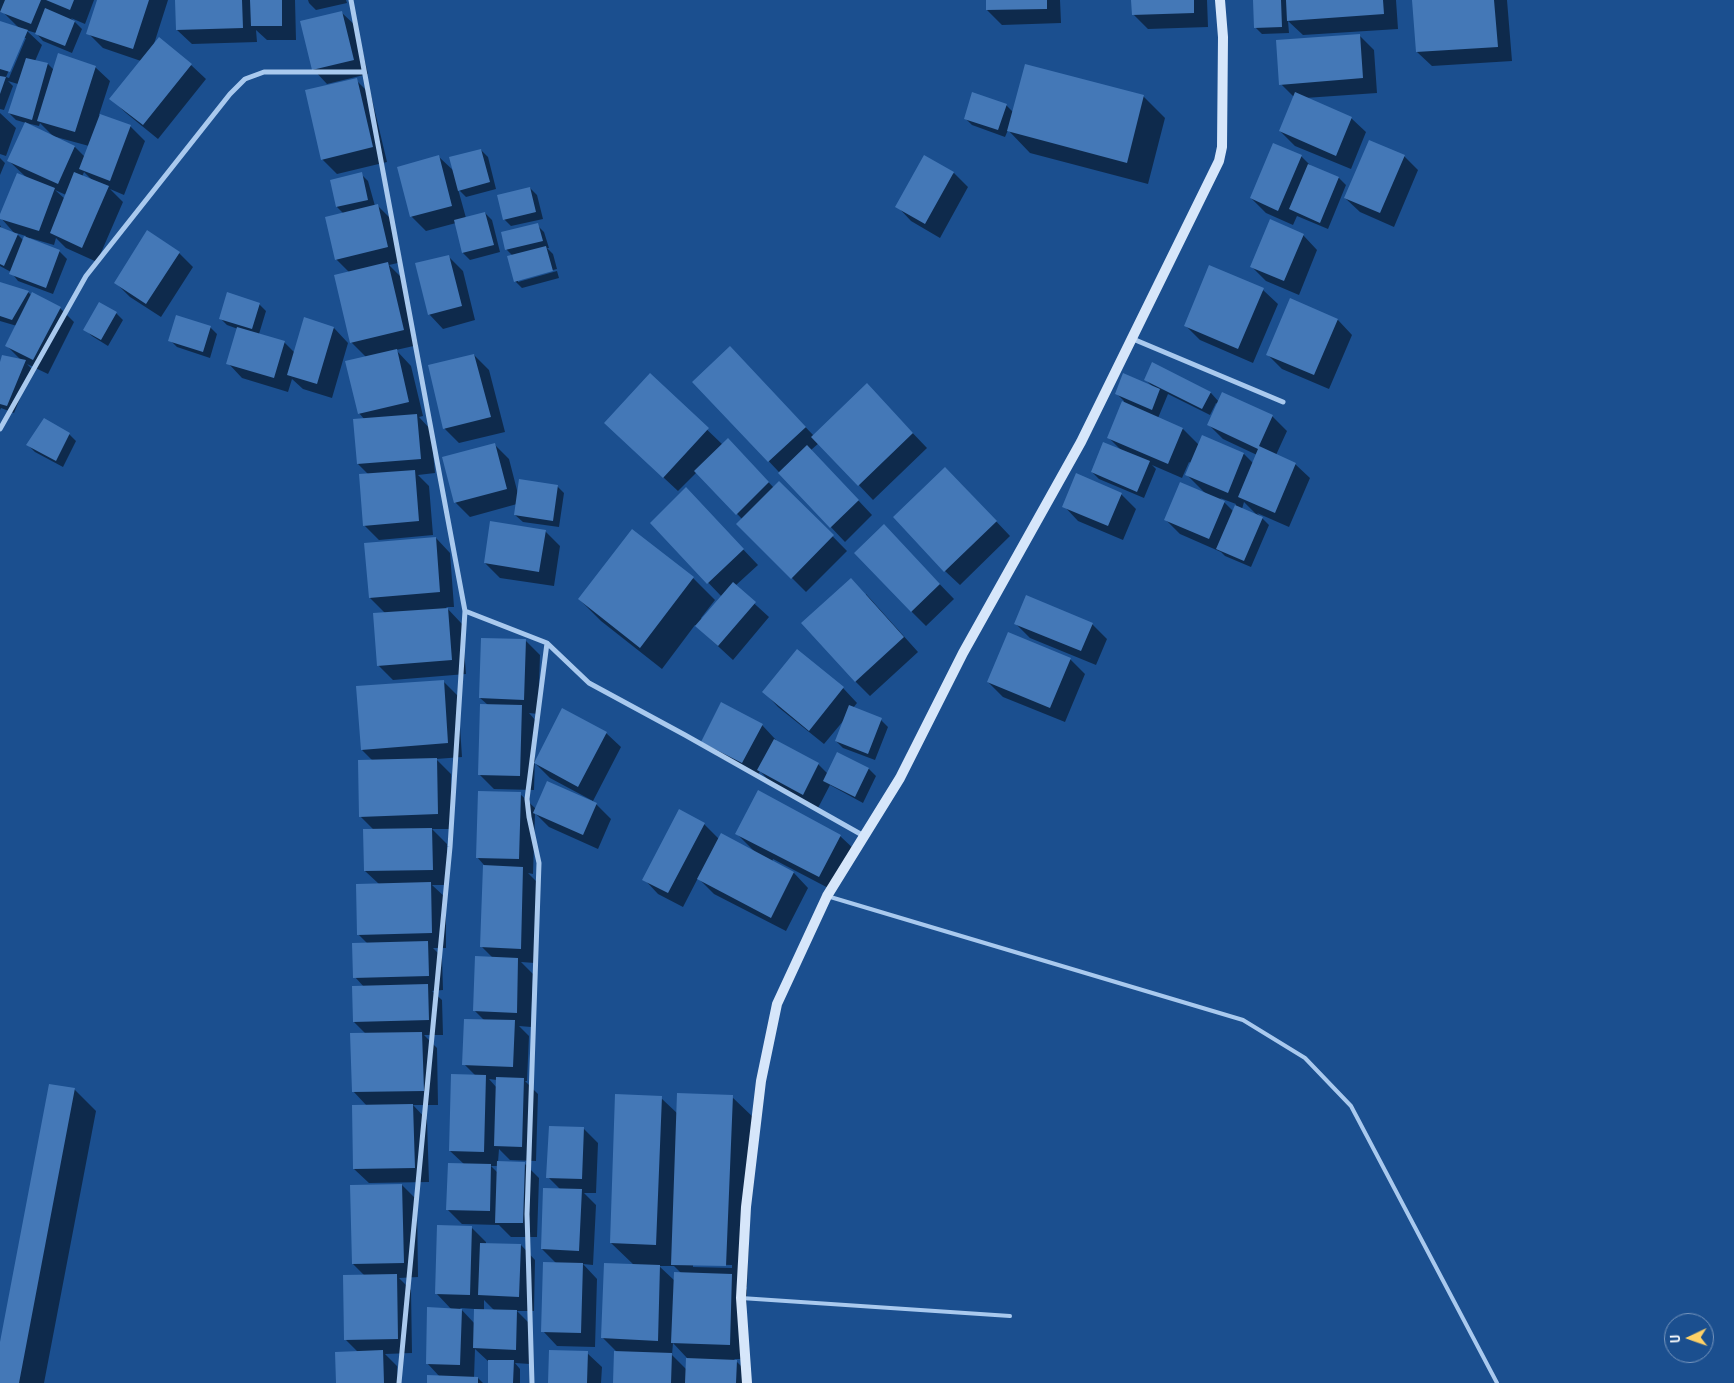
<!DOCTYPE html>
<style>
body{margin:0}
#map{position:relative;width:1734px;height:1383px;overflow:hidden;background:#1b4f8f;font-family:"Archivo Narrow",sans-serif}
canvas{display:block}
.north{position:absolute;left:1664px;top:1313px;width:50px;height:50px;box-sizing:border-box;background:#1b4f8f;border:1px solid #7695bc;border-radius:50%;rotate:267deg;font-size:14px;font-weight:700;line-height:20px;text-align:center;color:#fff}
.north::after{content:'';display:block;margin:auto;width:18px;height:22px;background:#ffd166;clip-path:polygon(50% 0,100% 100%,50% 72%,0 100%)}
</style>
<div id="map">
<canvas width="1734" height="1383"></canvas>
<div class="north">U</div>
</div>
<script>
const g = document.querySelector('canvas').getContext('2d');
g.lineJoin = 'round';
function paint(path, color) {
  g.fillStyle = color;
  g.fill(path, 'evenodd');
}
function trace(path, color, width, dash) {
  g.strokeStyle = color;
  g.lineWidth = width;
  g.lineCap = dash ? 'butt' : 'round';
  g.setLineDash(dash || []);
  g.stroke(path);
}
const shadow = new Path2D(`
 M0 0H94L85 24 71 18 82 29 72 53 43 41 36 33 26 30 42 45 35 61 48 64 54 70 95 67 110 81 99 115 130 126 145 141 124 195 110 189 123 202 97 262 66 248 56 238 54 245 30 238V239L59 251 67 259 53 294 18 281 11 272 0 266V225L2 229 16 235 0 217 27 178 9 161 26 123 16 120 9 113 18 84 8 81 13 86 4 110 0 109V23L19 28 4 13 0 12ZM23 38H26L9 78 6 77ZM26 123 39 126 40 123 54 137ZM56 137 89 146 85 157 75 147 56 138ZM84 172 93 181 82 177ZM55 190 66 195 65 199ZM16 233 26 236 24 241Z
 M99 0H168L154 44 191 65 206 79 158 139 126 113 111 99 141 61 103 48 88 33Z
 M176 0H295L296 40H267L256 30 257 42 192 44 177 30Z
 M308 0H346L347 3 316 10 309 3Z
 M987 0H1060L1061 23 1002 25 987 10Z
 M1133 0H1207L1208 27 1148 29 1133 14Z
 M1254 0H1396L1398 29 1303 35 1288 21 1289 33 1262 34 1255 27Z
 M1413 0H1507L1512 61 1432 66 1417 52Z
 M342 13 357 27 368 74 327 84 313 69Z
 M1359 35 1374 50 1377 93 1305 98 1351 118 1366 132 1351 169 1295 146 1280 131 1294 97 1281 84Z
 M356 80 371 95 387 162 337 174 322 159Z
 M1143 96 1165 118 1148 184 1030 153 1008 130 1005 137 972 125 965 118 1006 105 1014 113Z
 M0 113 16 128 6 156 0 154Z
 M481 150 488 157 496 189 466 197 458 189 466 218 485 213 492 220 500 252 470 260 463 253 456 223 426 231 411 216 439 157 455 172Z
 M1301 156 1311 166 1339 178 1346 185 1328 229 1297 216 1293 225 1266 213 1251 198Z
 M1404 156 1418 170 1394 227 1360 212 1345 198Z
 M0 158 5 163 0 175Z
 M954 173 968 187 940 238 911 221 897 206Z
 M361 174 368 181 375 206 377 205 392 220 402 262 389 265 402 278 418 345 396 350 411 366 423 416 419 417 431 430 435 473 418 475 429 486 433 535 379 540 364 525 369 475 358 464 365 420 359 413 367 358 351 342 350 273 336 259 344 214 337 207 331 181Z
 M530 188 537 195 543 219 511 226 504 219Z
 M537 225 544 232 549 248H547L553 254 557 269 518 279V282L557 271 559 278 522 288 515 281 513 256 507 250 502 233Z
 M1303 235 1317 250 1299 295 1266 281 1252 267Z
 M179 253 193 267 161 317 130 297 115 282Z
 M448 256 463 271 475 320 443 329 429 314Z
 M0 283 28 292 32 296 60 308 74 322 48 374 27 364 32 369 14 413 1 408 0 410V367L22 361 7 346 17 326 0 321Z
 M1263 290 1278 304 1253 363 1200 340 1185 325Z
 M1291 300 1338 320 1352 335 1329 389 1282 369 1267 354Z
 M259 304 266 311 259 334 284 342 295 353 334 328 348 343 332 398 303 389 292 379 288 392 242 378 228 363 238 329 227 325 220 318Z
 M116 313 123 320 108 346 92 336 85 329Z
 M210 327 217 334 210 358 177 347 170 340Z
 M474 355 489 370 505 432 459 443 445 429 429 366Z
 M744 363 814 436 881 400 927 448 873 500 819 443 811 450 872 515 845 542 694 382Z
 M1152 364 1211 393 1219 402 1272 416 1287 431 1276 455 1295 464 1310 478 1289 527 1257 513 1269 525 1251 567 1225 556 1221 552 1180 534 1166 520 1206 494 1187 475 1191 463 1189 462 1182 478 1152 465 1156 469 1144 498 1099 479 1092 472 1121 450 1109 438 1124 401 1116 393 1152 386 1145 379ZM1168 394 1210 415 1216 403 1218 404 1209 425 1223 439 1257 455 1253 463 1244 454 1199 445 1183 429 1158 418ZM1220 498 1236 504 1233 511ZM1244 502 1258 516 1242 509Z
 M650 375 723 445 743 455 774 488 779 482 847 551 806 592 738 524 742 519 697 472 678 491 620 437Z
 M69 434 76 441 63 467 35 452 28 445Z
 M494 444 509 459 518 494 557 486 564 493 559 527 523 522 515 515 517 504 470 517 455 502Z
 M960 483 1010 536 960 585 945 571Z
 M1121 494 1136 509 1123 540 1078 521 1064 506Z
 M700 504 758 565 735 586 769 617 733 660 695 625 662 669 601 621 579 599 693 578 715 600 701 618 702 619 722 597 651 523Z
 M545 531 560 546 554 586 500 578 485 563Z
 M436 538 450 553 454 607H446L462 624 466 674 393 680 378 665 386 614 370 598Z
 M898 541 954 599 926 626 911 611Z
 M866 594 918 652 870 696 855 681Z
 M1016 624H1092L1107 639 1096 665 1030 638Z
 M525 640 540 655 538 714 529 713 536 721 534 790 494 789 479 774 488 705 480 698Z
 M1070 659 1085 674 1065 722 1003 697 988 682Z
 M443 681 458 696 462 757 436 759 451 774 452 829H432L447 844 448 885H432L446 898V948H433L442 957 443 990 432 991 442 1000 443 1035H424L437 1048 438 1105H413L427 1120 429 1182 369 1183 354 1169 367 1106 353 1091 366 1034 354 1022 364 987 355 977 368 944 358 934 379 884 365 871 374 830 360 816 373 761 362 750Z
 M843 688 857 703 853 708 881 720 888 727 875 760 843 748 836 741 844 720 824 744 778 707 764 692Z
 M762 725 776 740V741L818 764 828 774 838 754 869 769 876 776 863 803 830 785 818 808 773 785 760 771 757 777 717 756 702 741Z
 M606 733 621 747 593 801 550 778 535 763Z
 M520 794 536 809 596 804 611 819 598 849 549 827 535 813 533 874 528 873 538 883 535 963 521 962 533 974 531 1027 519 1026 529 1036 527 1081H525L538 1094 536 1161 510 1160 499 1149 498 1162 524 1163 539 1178 537 1237H511L499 1225 462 1224 447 1209 465 1165 450 1151 476 1076 464 1064 485 1021 474 1010 493 958 482 947 484 865 477 857ZM489 1079 497 1080V1088ZM491 1166H498V1173Z
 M704 824 719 839 755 852 737 834 840 836 855 850 834 891 773 859 772 862 794 873 808 888 786 931 714 894 698 878 683 907 658 894 644 879Z
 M74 1089 96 1111 44 1383H0V1349Z
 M732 1097 754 1118 747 1287H744L747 1290 744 1359H734L751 1376V1383H615L616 1351 603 1338 634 1265 611 1243 661 1098 678 1114ZM693 1264 732 1265V1268L693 1267ZM659 1266H674L682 1274 675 1281ZM673 1343 687 1358V1370L672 1355Z
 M583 1128 598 1143 596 1193H584L596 1205 593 1265 583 1264 597 1279 595 1347 557 1346 543 1331 556 1263 542 1249 560 1189 548 1177Z
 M402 1185 417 1200 418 1277 399 1278 411 1290 412 1353 385 1354 397 1366 398 1383H337L358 1352 346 1340 365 1276 353 1264Z
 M472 1228 486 1242V1244L521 1245 535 1260 534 1311H517L532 1326 530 1364 515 1363 520 1369V1383H489V1362L475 1349 474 1378H478L483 1383H428L440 1377 427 1363 452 1310 436 1293ZM484 1300 494 1310H484ZM460 1308 475 1309V1324Z
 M587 1353 602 1367 601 1383H550Z`);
const building = new Path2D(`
 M5 0H41L31 24 0 12Z
 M46 0H74L70 10Z
 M97 0H149L133 49 86 34Z
 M175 0H242L243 28 176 30Z
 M250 0H282V26H251Z
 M986 0H1047V9L986 10Z
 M1131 0H1194V13L1132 15Z
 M1253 0H1281L1282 27 1254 28Z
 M1286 0H1383L1384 14 1287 21Z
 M1412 0H1494L1498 47 1416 52Z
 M45 8 75 21 65 46 35 34Z
 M342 11 354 60 312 70 300 21Z
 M0 21 28 30 10 72 0 69Z
 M1360 34 1363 78 1279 85 1276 40Z
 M159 37 192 64 143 125 109 99Z
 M58 53 96 66 75 132 37 121Z
 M26 58 48 63 32 120 8 113Z
 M1025 64 1144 95 1127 163 1007 131Z
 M0 76 6 77 0 94Z
 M357 78 373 147 321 160 305 90Z
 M972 92 1007 104 998 130 964 119Z
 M1295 92 1352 117 1336 156 1279 131Z
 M100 114 131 125 110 181 79 169Z
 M25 122 75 146 58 184 7 161Z
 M1369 140 1405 155 1380 213 1344 198Z
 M1273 143 1302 155 1278 211 1250 198Z
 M481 149 490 182 458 191 449 157Z
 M439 155 452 206 410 217 397 167Z
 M924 155 954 172 925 224 895 207Z
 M1308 164 1339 177 1320 223 1289 209Z
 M74 172 109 186 82 248 50 233Z
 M362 172 368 200 336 207 330 180Z
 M17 173 55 188 39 231 0 219V214Z
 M530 187 536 212 503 220 497 195Z
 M378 204 388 247 335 260 325 217Z
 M485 212 494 245 462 253 454 220Z
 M1270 219 1304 234 1284 281 1250 267Z
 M538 223 543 241 505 250 501 232Z
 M0 227 18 234 4 266 0 264Z
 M147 230 180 252 146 304 114 283Z
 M24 236 60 250 46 288 9 274Z
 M546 246 553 271 514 282 507 256Z
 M449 255 462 306 428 315 415 263Z
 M388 262 404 330 350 343 334 275Z
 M1209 265 1264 288 1238 349 1184 326Z
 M0 282 29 291 12 320 0 316Z
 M32 292 61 307 33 360 5 346Z
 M227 292 260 303 252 329 219 319Z
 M1290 298 1338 319 1314 375 1266 355Z
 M99 302 117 312 101 340 83 330Z
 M176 315 211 326 203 352 168 341Z
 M304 317 334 327 317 384 287 375Z
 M237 327 285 341 274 378 226 364Z
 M730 346 806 427 768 462 692 382Z
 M397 349 409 402 358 414 345 361Z
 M474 354 491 417 443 429 428 365Z
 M2 355 26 360 7 406 0 404V362Z
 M1152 362 1211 392 1202 409 1144 380Z
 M650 373 709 428 663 478 604 423Z
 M1123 373 1160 389 1152 410 1115 394Z
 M867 383 913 433 858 486 811 437Z
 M1222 392 1273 415 1259 446 1296 463 1275 513 1238 497 1258 449 1207 425Z
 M1122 401 1183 428 1168 464 1107 438Z
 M417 414 421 459 357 464 353 419Z
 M44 418 70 433 56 461 26 445Z
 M1202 435 1244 453 1228 493 1185 475Z
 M728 438 769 482 736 515 694 471Z
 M1103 442 1150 461 1137 492 1091 472Z
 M495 443 507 489 454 503 442 457Z
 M807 445 859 500 830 528 778 473Z
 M945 467 997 521 944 572 893 517Z
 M415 470 419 521 363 526 359 474Z
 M1076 473 1122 493 1108 526 1062 507Z
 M519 479 558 485 553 521 514 515Z
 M779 481 834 535 791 579 736 524Z
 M1180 482 1225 501 1209 539 1164 520Z
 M686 487 744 549 707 584 650 523Z
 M1235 505 1263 517 1244 561 1216 549Z
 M490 521 546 530 539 572 484 563Z
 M884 524 940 584 911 612 854 553Z
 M632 529 694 577 640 648 578 599Z
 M436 537 440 592 369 598 364 543Z
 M851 578 904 637 855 682 801 623Z
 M733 582 756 602 718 646 695 626Z
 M1026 595 1093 623 1081 651 1014 624Z
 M448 608 452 660 377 666 373 613Z
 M1008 632 1071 658 1050 708 987 682Z
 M481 638 526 639 524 700 479 698Z
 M797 649 844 687 809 731 762 692Z
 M444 680 448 743 361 750 356 686Z
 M721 702 763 724 742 763 701 742Z
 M480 704 522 705 520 776 478 775Z
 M849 705 882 718 868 754 835 741Z
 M562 708 607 732 578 787 534 763Z
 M774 739 819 763 803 795 757 770Z
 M837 752 869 768 855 797 823 781Z
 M437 758 438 814 359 817 358 760Z
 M547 781 597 803 583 835 533 813Z
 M758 790 841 835 819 877 735 834Z
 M478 791 521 792 519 859 476 858Z
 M679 809 705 823 668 893 642 880Z
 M432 828 433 870 364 871 363 829Z
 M721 833 794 872 771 918 697 879Z
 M483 865 523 867 521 949 480 947Z
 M431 882 432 933 357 935 356 884Z
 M428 941 429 976 353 978 352 943Z
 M475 956 518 958 517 1013 473 1011Z
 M428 984 429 1020 353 1022 352 986Z
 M464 1019 515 1020 513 1067 462 1065Z
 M422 1032 424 1091 352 1092 350 1033Z
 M451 1074 486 1075 484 1152 449 1151Z
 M496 1077 524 1078 522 1147 494 1146Z
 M49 1084 75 1088 19 1383H0V1342Z
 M677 1093 733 1095 726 1266 671 1265Z
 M615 1094 662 1096 656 1245 610 1243Z
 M413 1104 415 1168 353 1169 352 1105Z
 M549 1126 584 1127 582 1179 546 1178Z
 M497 1161 525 1162 523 1223H495Z
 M448 1163 491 1164 490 1211 446 1210Z
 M402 1184 404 1263 352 1264 350 1185Z
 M543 1188 582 1189 579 1251 541 1249Z
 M437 1225 472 1226 470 1295 435 1294Z
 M480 1243 521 1244 519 1297 478 1295Z
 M543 1262 583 1263 581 1333 541 1332Z
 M604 1263 660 1265 658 1341 601 1338Z
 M674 1272 732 1274 730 1345 671 1343Z
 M397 1274 398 1339 344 1340 343 1275Z
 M427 1307 462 1309 460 1365 426 1364Z
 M474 1309 517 1310 516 1350 473 1348Z
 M383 1350 384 1383H336L335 1352Z
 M549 1350 588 1351 587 1383H548Z
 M614 1351 672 1353 671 1383H613Z
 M686 1358 737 1360 736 1383H685Z
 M488 1360H514L513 1383H488Z
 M427 1375 478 1377V1383H427Z`);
const lane = new Path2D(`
 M827 896 1243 1020 1305 1058 1351 1106 1497 1383
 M741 1298 1010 1316`);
const street = new Path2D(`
 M351 0 465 611 450 847 399 1383
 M1133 339 1283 402
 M0 429 86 276 230 94 245 79 264 72H364
 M465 611 547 643 589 683 685 735 864 836
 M532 1383 527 1214 539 863 529 817 527 799 547 643`);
const secondary = new Path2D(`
 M747 1383 741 1298 746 1207 761 1081 777 1004 827 896 900 778 963 653 1081 442 1219 161 1222 147 1223 37 1220 0`);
paint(shadow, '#0007');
paint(building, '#4478b7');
trace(lane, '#a9c9ee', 4);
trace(street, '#a9c9ee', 5);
trace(secondary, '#d6e6fa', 10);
</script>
